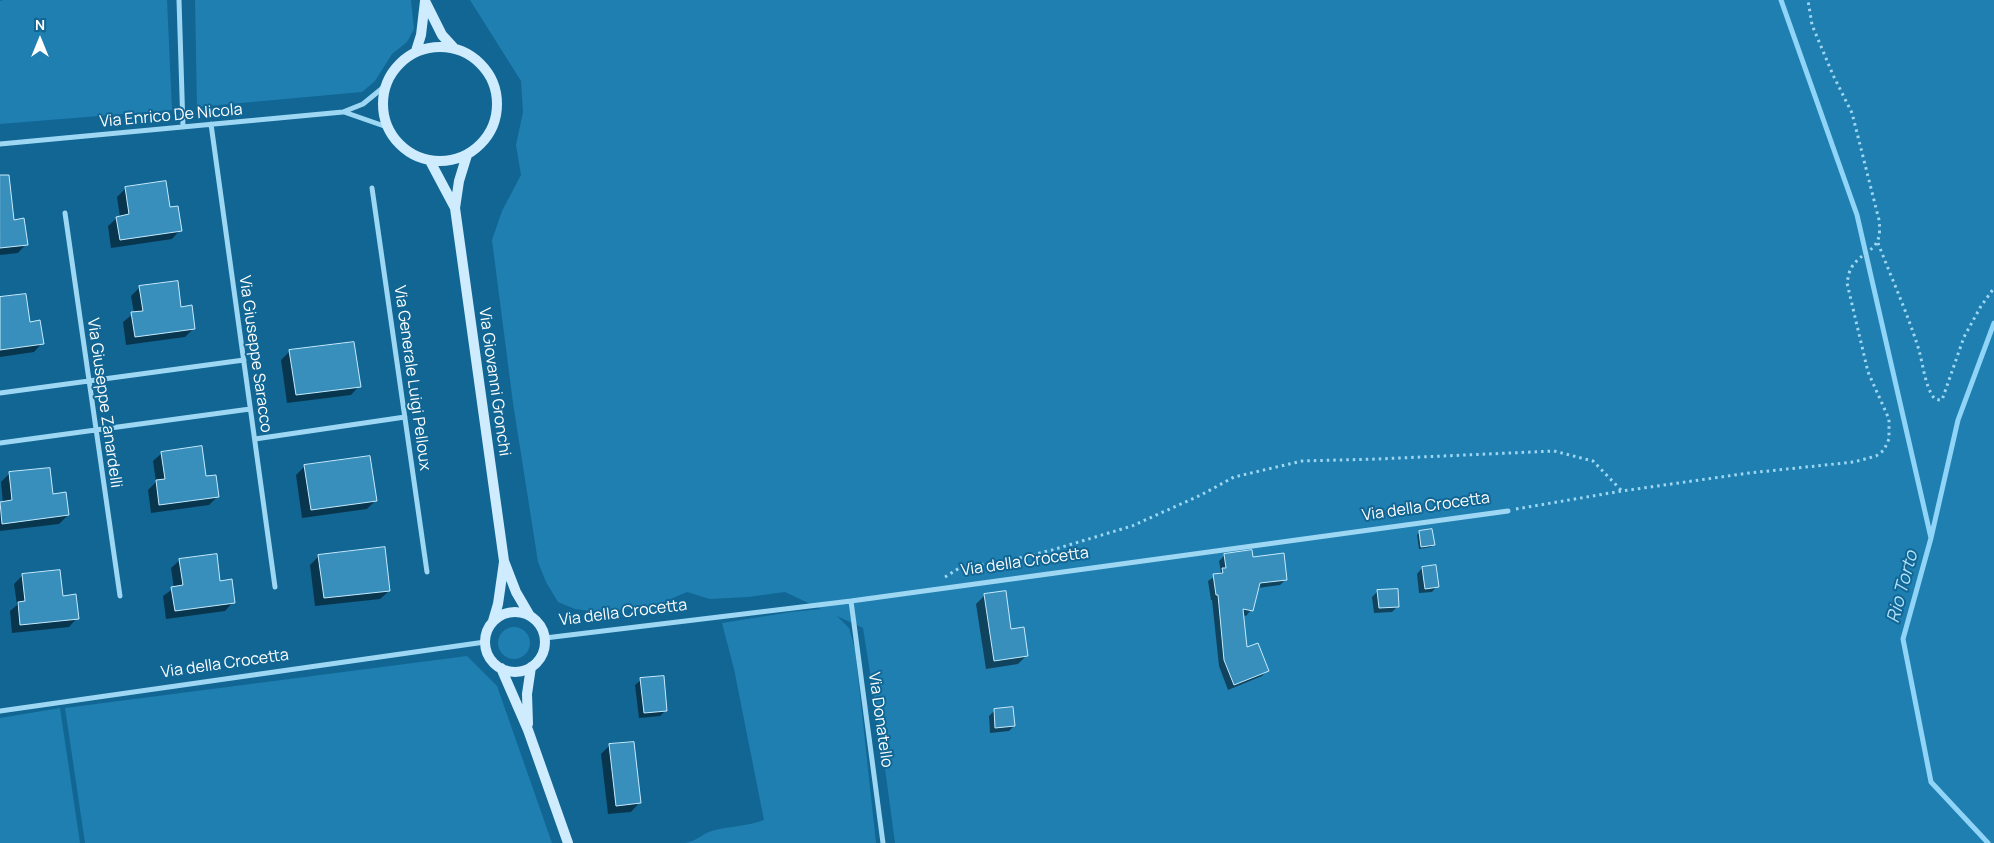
<!DOCTYPE html>
<style>
body{margin:0}
#map{position:relative;width:1994px;height:843px;overflow:hidden;background:#116694;font-family:Manrope,sans-serif}
canvas{display:block}
.north{position:absolute;left:15px;top:15px;width:50px;height:50px;-webkit-text-stroke:4px #116694;paint-order:stroke;rotate:0deg;font-size:14px;font-weight:700;line-height:20px;text-align:center;color:#fff}
.north::after{content:'';display:block;margin:auto;width:18px;height:22px;background:#fff;clip-path:polygon(50% 0,100% 100%,50% 72%,0 100%)}
</style>
<div id="map">
<canvas width="1994" height="843"></canvas>
<div class="north">N</div>
</div>
<script>
const g = document.querySelector('canvas').getContext('2d');
g.lineJoin = 'round';
function paint(path, color) {
  g.fillStyle = color;
  g.fill(path, 'evenodd');
}
function trace(path, color, width, dash) {
  g.strokeStyle = color;
  g.lineWidth = width;
  g.lineCap = dash ? 'butt' : 'round';
  g.setLineDash(dash || []);
  g.stroke(path);
}
function write(font, color, halo, rows, align = 'center') {
  g.font = font + ' Manrope,sans-serif';
  g.lineWidth = 4;
  g.setLineDash([]);
  g.textBaseline = 'middle';
  g.strokeStyle = halo;
  g.fillStyle = color;
  for (const [text, x, y, turn = 0] of rows) {
    g.save();
    g.translate(x, y);
    g.rotate((+turn || 0) * Math.PI / 180);
    g.textAlign = isNaN(turn) ? turn : align;
    if (halo) g.strokeText(text, 0, 0);
    g.fillText(text, 0, 0);
    g.restore();
  }
}
const green = new Path2D(`
 M3 0H167L172 110 0 124V1Z
 M195 0H411L414 29 407 42 392 54 375 81 362 92 197 107Z
 M470 0H1994V843H895L884 761 863 628 837 616 849 628 855 649 876 843H684C694 842 700 836 709 832 725 826 746 827 764 820L734 669 722 623 791 612 821 609 785 592 748 597 710 599 687 592 659 604 628 609 599 612 575 609 558 602 546 582 538 562 513 403 492 240 502 211 521 175 516 145 523 112 521 81Z
 M498 643a16 16 0 1 1 32 0a16 16 0 1 1-32 0Z
 M467 656 497 686 552 843H85L65 708Z
 M60 708 80 843H0V718Z`);
const shadow = new Path2D(`
 M125 189 169 208 180 230 172 239 111 248 108 226 117 218 120 217 117 197Z
 M0 197 26 244 18 253 0 255Z
 M140 287 180 308 194 328 185 337 126 345 123 322 134 313 131 296Z
 M0 299 29 323 42 343 34 352 0 357Z
 M290 351 359 386 351 395 287 403 281 360Z
 M162 453 205 477 218 496 209 505 151 513 148 490 156 482 153 461Z
 M304 467 375 501 367 509 302 518 296 475Z
 M9 474 52 495 68 515 59 524 0 531V503H3L1 482Z
 M1420 532 1433 545 1431 547 1419 549 1417 535Z
 M1225 555 1252 558 1286 579 1280 585 1258 588 1251 610 1246 616 1243 615 1246 649 1267 670 1262 676 1228 690 1219 666 1212 600H1211L1208 581 1221 572 1219 561Z
 M319 556 389 591 380 599 315 606 310 565Z
 M180 560 219 582 233 602 225 611 166 619 163 596 174 588 171 568Z
 M1422 568 1437 586 1432 592 1419 593 1417 574Z
 M23 575 62 597 77 618 69 627 12 633 10 611 17 605 14 584Z
 M1378 591 1398 606 1392 612 1374 613 1372 597Z
 M985 595 1027 655 1018 664 986 669 976 604Z
 M641 680 666 710 660 716 639 718 635 685Z
 M994 711 1014 726 1009 731 990 733 989 716Z
 M609 746 639 803 631 812 608 814 601 754Z`);
const stream = new Path2D(`
 M1781 0 1857 215 1931 538
 M1988 843 1931 782 1903 639 1931 538 1958 420 1994 323`);
const building = new Path2D(`
 M0 175H9L14 220 24 218 28 245 0 248Z
 M166 181 170 207 178 206 182 231 120 240 116 217 129 214 125 187Z
 M178 281 181 307 192 305 195 329 135 337 131 312 143 311 139 286Z
 M26 294 30 322 40 320 44 344 0 350V297Z
 M354 342 361 387 296 395 289 350Z
 M202 446 206 476 216 475 219 497 159 505 156 480 165 479 161 452Z
 M370 456 377 501 311 510 304 465Z
 M50 468 53 494 66 492 69 515 2 524 0 502 12 500 9 472Z
 M1432 529 1435 545 1421 547 1419 531Z
 M385 547 390 591 324 598 318 555Z
 M1252 550 1253 557 1284 553 1287 580 1260 583 1253 611 1243 609 1247 647 1258 643 1269 671 1234 685 1224 660 1218 595H1216L1213 574 1223 573 1222 568H1226L1224 554Z
 M217 554 220 581 232 579 235 603 175 611 171 587 183 585 179 559Z
 M1436 565 1439 587 1425 589 1422 567Z
 M60 570 63 596 76 594 79 619 20 625 18 602 25 601 22 574Z
 M1398 589 1399 607 1379 608 1377 590Z
 M1006 591 1011 629 1024 627 1028 656 994 661 984 594Z
 M664 676 667 711 644 713 640 678Z
 M1013 707 1015 726 995 728 994 709Z
 M634 742 641 803 616 806 609 744Z`);
const path = new Path2D(`
 M1878 243C1891 277 1907 312 1918 347 1923 363 1924 381 1932 395 1934 399 1937 400 1942 400L1964 337 1981 306 1994 288
 M1516 509 1622 491 1749 473 1854 462 1876 456 1884 450 1889 439V419L1868 372 1847 283C1848 278 1849 272 1851 268 1866 246 1883 253 1879 220L1852 113 1833 75 1812 25 1808 0
 M945 577 961 567 1003 562 1052 550 1132 526 1201 495 1234 477 1302 461 1377 459 1554 451 1593 461 1622 491`);
const street = new Path2D(`
 M179 0 183 127
 M344 112 387 127
 M211 124 275 587
 M0 144 343 112 363 104 385 86
 M372 188 427 572
 M65 213 120 596
 M0 393 244 360
 M255 439 405 417
 M0 443 250 409
 M851 601 883 843
 M545 638 851 601 1508 511
 M0 711 485 642`);
const secondary = new Path2D(`
 M425 1 442 35 453 47
 M383 104a57 57 0 1 1 114 0a57 57 0 1 1-114 0Z
 M416 51 421 35 425 1
 M430 161 455 208 504 561 516 592 530 616
 M455 208 459 181 467 155
 M485 642a30 30 0 1 1 60 0a30 30 0 1 1-60 0Z
 M493 621 498 604 504 562
 M501 668 528 730 568 843
 M528 724 527 694 531 667`);
const streetNames = [
 ["Via Enrico De Nicola",171,116,-5],
 ["Via Giuseppe Saracco",255,354,82],
 ["Via Generale Luigi Pelloux",412,378,82],
 ["Via Giovanni Gronchi",494,382,82],
 ["Via Giuseppe Zanardelli",104,403,82],
 ["Via della Crocetta",1426,507,-8],
 ["Via della Crocetta",1025,562,-8],
 ["Via della Crocetta",623,613,-7],
 ["Via della Crocetta",225,664,-8],
 ["Via Donatello",880,720,82]
];
const waterNames = [
 ["Rio Torto",1903,587,-75]
];
paint(green, '#1f7fb1');
paint(shadow, '#0007');
trace(stream, '#90d5f7', 5);
paint(building, '#398fbc');
trace(building, '#c6ebfd', 1);
trace(path, '#9ed7f3', 3, [2.5, 4]);
trace(street, '#9ed7f3', 5);
trace(secondary, '#ceecfd', 10);
write('16px', '#fff', '#116694', streetNames);
write('italic 18px', '#b2e3fa', '#116694', waterNames);
</script>
